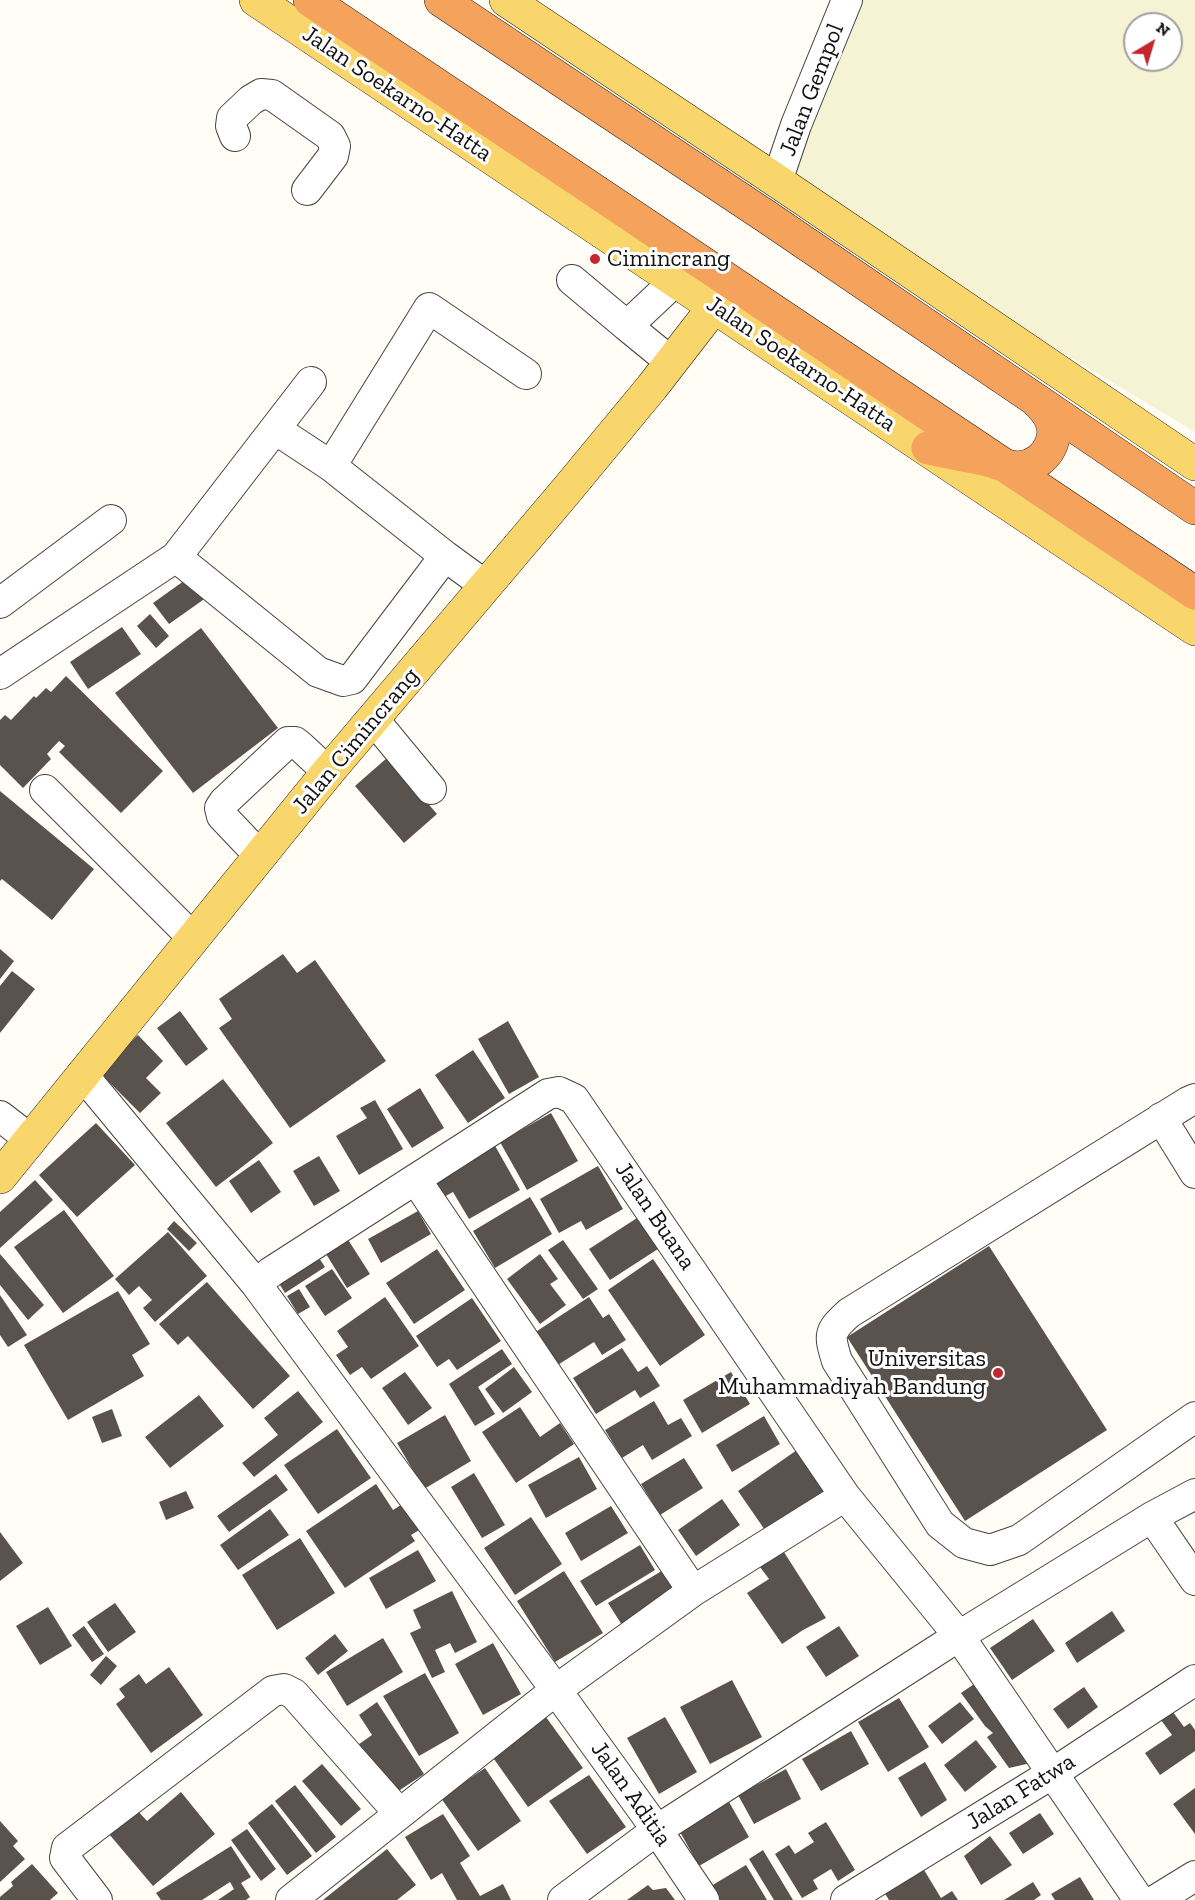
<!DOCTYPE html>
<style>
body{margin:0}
#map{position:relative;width:1195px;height:1900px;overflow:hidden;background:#fffdf5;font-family:"Zilla Slab",serif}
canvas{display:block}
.north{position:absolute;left:1123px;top:12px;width:60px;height:60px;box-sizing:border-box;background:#fff;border:2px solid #a0a0a0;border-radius:50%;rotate:38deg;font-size:16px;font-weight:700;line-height:24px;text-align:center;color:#111}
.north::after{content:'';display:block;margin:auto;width:21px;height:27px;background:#c4262e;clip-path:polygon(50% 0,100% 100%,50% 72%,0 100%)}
</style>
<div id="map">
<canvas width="1195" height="1900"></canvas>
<div class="north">N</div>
</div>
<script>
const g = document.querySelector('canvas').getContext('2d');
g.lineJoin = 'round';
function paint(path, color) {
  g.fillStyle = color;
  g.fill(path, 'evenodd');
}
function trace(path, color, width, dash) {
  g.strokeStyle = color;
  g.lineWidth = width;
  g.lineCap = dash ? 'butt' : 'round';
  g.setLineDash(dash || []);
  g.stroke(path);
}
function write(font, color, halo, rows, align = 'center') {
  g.font = font + ' "Zilla Slab",serif';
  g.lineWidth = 6;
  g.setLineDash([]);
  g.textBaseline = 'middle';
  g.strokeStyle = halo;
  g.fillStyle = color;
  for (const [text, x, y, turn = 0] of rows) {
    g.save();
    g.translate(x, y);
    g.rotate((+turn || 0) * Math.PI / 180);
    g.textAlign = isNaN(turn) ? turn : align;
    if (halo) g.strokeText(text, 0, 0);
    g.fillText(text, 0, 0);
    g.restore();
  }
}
const farmland = new Path2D(`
 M859 0H1195V432L777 181ZM1135 24H1171V60H1135Z`);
const building = new Path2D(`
 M195 573 210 595 169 624 153 603Z
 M150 614 169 636 156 648 137 626Z
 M122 627 141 654 88 689 70 662Z
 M201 628 278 728 193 793 115 693Z
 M66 676 163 771 121 813 59 752 65 746 59 741 47 754 51 759 23 788 0 765V720L5 715 11 720 34 696 36 698 46 688 51 692Z
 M388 757 437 814 404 843 355 786Z
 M0 791 94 869 52 920 2 879 0 881Z
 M0 949 14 961 0 979Z
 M283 954 297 973 315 960 386 1061 290 1128 219 1028 232 1019 219 999Z
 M12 971 35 989 0 1033V986Z
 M180 1011 208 1049 186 1066 157 1028Z
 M508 1021 539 1077 509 1094 478 1039Z
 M138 1035 163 1061 146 1078 161 1093 140 1113 99 1072Z
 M473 1050 505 1098 468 1123 435 1075Z
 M223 1079 273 1143 216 1187 166 1123Z
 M420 1088 444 1128 412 1148 387 1109Z
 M375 1100 403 1149 359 1175 336 1136 367 1118 360 1108Z
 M551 1113 578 1161 527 1190 500 1142Z
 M96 1123 135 1165 77 1217 39 1175Z
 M494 1144 520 1190 469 1219 453 1192 442 1198 431 1180Z
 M319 1156 340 1191 314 1206 293 1171Z
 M259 1160 281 1192 251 1213 229 1181Z
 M598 1166 623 1209 586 1230 581 1221 559 1233 540 1199Z
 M35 1180 53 1200 0 1248V1212Z
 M530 1197 552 1234 495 1268 473 1231Z
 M64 1210 114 1276 63 1313 14 1247Z
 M418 1211 431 1234 381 1263 368 1239Z
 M637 1218 658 1249 610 1280 589 1249Z
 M174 1221 197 1243 189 1251 167 1229Z
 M168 1232 207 1276 155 1322 143 1308 152 1300 139 1286 129 1295 115 1279Z
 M345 1235 370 1274 347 1288 323 1249Z
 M563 1240 598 1289 583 1299 548 1250Z
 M989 1246 1107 1430 965 1521 847 1337Z
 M437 1249 465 1290 414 1324 386 1283Z
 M315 1252 325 1267 285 1293 275 1277Z
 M0 1254 44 1305 28 1320 0 1285Z
 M540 1254 558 1279 550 1284 566 1305 540 1324 507 1279Z
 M653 1259 705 1335 660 1366 608 1290Z
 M332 1269 352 1298 325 1316 305 1286Z
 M207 1282 290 1376 253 1409 188 1336 178 1345 159 1324Z
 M299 1289 310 1307 298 1314 287 1296Z
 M118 1291 150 1344 132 1355 144 1376 68 1420 24 1345Z
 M0 1295 27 1335 8 1347 0 1335Z
 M385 1297 419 1346 371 1379 362 1367 350 1375 336 1355 348 1347 337 1331Z
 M589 1297 603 1318 609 1314 626 1340 602 1355 594 1342 556 1366 534 1333Z
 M472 1298 501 1341 457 1370 449 1359 437 1367 416 1336Z
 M622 1348 638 1372 647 1366 660 1386 640 1398 635 1390 596 1414 573 1378Z
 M502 1349 512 1364 478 1387 495 1414 475 1426 449 1384Z
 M514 1367 532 1392 503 1413 485 1389Z
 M405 1372 432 1408 408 1425 382 1388Z
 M731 1372 750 1404 702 1433 683 1400Z
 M298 1391 323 1422 254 1477 242 1463 278 1435 264 1418Z
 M199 1395 224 1426 170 1468 145 1437Z
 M654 1401 668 1425 681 1418 692 1436 652 1460 643 1445 622 1458 605 1430Z
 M520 1407 540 1437 560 1423 574 1444 516 1483 482 1432Z
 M112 1409 122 1436 102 1443 92 1417Z
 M445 1415 471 1461 424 1489 397 1443Z
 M764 1416 780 1444 732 1472 716 1445Z
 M337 1429 371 1478 318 1514 284 1465Z
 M797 1450 826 1492 767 1533 738 1491Z
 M579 1457 597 1489 546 1518 528 1485Z
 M684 1458 703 1488 660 1515 641 1484Z
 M474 1473 505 1525 482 1538 451 1487Z
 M276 1474 288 1490 229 1532 217 1516Z
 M376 1484 393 1510 404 1503 421 1529 411 1535 415 1541 345 1588 306 1531Z
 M186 1491 194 1508 166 1520 159 1502Z
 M722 1499 740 1525 696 1556 678 1530Z
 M611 1506 628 1533 581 1561 565 1533Z
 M270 1509 289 1535 238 1570 220 1545Z
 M531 1517 562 1564 515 1595 484 1548Z
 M0 1532 23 1563 0 1581Z
 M300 1538 335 1593 277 1630 242 1575Z
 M640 1545 655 1570 596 1606 580 1581Z
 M782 1549 826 1618 803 1630 782 1644 747 1593 769 1579 757 1563Z
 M418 1550 436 1581 386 1609 369 1578Z
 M665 1569 679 1590 622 1625 608 1603Z
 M564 1571 603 1633 555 1662 517 1601Z
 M452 1591 477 1642 455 1653 450 1643 435 1650 445 1672 432 1678 410 1633 421 1628 413 1610Z
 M115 1603 136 1632 108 1652 87 1622Z
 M48 1607 72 1646 40 1665 16 1626Z
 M1112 1611 1125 1631 1077 1663 1065 1643Z
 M1033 1619 1055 1651 1012 1680 990 1648Z
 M84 1626 104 1654 92 1662 72 1635Z
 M839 1626 859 1656 826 1677 806 1647Z
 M335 1634 348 1651 318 1675 305 1658Z
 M383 1638 403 1672 347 1706 326 1672Z
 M493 1643 521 1694 483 1715 455 1664Z
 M106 1656 117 1666 101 1685 90 1675Z
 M169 1667 203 1715 151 1753 116 1704 125 1697 119 1689 139 1674 146 1684Z
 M425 1673 459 1733 419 1756 383 1696Z
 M732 1680 762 1737 710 1764 680 1707Z
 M977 1682 1031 1763 1009 1768 987 1737 993 1733 985 1726 961 1693Z
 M1084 1687 1098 1707 1068 1729 1053 1709Z
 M899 1698 929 1747 888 1772 858 1722Z
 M377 1702 424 1774 388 1798 355 1747 372 1735 359 1715Z
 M960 1702 974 1719 942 1744 928 1726Z
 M1173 1712 1184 1727 1190 1723 1195 1730V1751L1160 1775 1145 1753 1172 1735 1161 1720Z
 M543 1713 583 1768 528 1807 489 1752Z
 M665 1717 697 1772 659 1794 627 1738Z
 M851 1731 869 1764 821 1791 802 1759Z
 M976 1740 997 1767 965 1792 944 1765Z
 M925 1762 947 1800 921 1817 898 1778Z
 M322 1764 361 1809 341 1826 302 1781Z
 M485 1768 521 1821 478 1851 441 1798Z
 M786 1769 801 1799 754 1824 738 1795Z
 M589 1775 626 1827 587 1854 549 1801Z
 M295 1785 336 1837 316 1853 275 1801Z
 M1195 1788V1834L1173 1804Z
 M181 1792 215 1834 153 1886 109 1834 137 1810 147 1821Z
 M729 1802 749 1837 699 1866 679 1830Z
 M272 1804 312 1856 287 1875 248 1823Z
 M1040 1813 1054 1834 1023 1854 1009 1833Z
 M443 1814 470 1856 460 1863 480 1896 503 1884 511 1900H457L442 1873 431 1880 405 1837Z
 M0 1821 18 1841 13 1846 25 1859 0 1882Z
 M826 1822 855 1870 838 1881 831 1869 813 1880 818 1889 802 1898 775 1854 789 1845 795 1854 814 1842 808 1833Z
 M247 1829 276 1869 261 1881 231 1840Z
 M990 1836 1012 1865 981 1885 964 1856Z
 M231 1846 251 1877 241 1883 250 1897 246 1900H218L234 1889 230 1882 202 1900H161L156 1893Z
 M387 1849 416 1885 397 1900H323Z
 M763 1850 793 1900H774L749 1859Z
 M32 1864 58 1893 50 1900H0V1897L13 1886 11 1882Z
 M746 1865 767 1900H720L711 1886Z
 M921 1865 941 1898 952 1891 958 1900H889L882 1889Z
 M1080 1877 1094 1900H1055L1051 1894Z
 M1033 1882 1041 1895 1034 1900H1004Z
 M648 1885 653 1890 666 1888 675 1900H627Z`);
const minor = new Path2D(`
 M235 136 231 126 232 118 251 100 261 94 272 95 330 136 335 146 333 156 307 190
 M777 181 796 125 847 0
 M572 280 627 326 675 281
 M627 326 671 362
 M311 382 176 557 318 672 343 681 352 679 445 556 331 466 429 308 526 374
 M275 429 331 466
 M445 556 486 586
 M0 603 111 520
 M0 674 176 557
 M374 720 431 789
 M45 790 193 938
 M260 856 222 816 220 808 224 802 288 742H295L300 746 328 772
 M82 1074 256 1284 556 1690 657 1830 704 1900
 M1195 1099 1188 1102 849 1313C828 1332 829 1335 837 1361L940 1524 964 1543 990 1550 1019 1540 1195 1417
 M0 1116 31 1140
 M1161 1118 1195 1173
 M416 1180 693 1591
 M256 1284 271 1272 548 1094 559 1092 574 1099 845 1496 959 1636 657 1830 563 1900
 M1152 1517 1195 1580
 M97 1900 65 1858 67 1848 273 1691 284 1689 294 1694 399 1813
 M291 1900 556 1690 693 1591 845 1496
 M846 1900 1053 1773 1195 1680
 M1139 1900 959 1636 1152 1517 1195 1494
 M1156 1900 1195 1876`);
const major = new Path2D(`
 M256 0 1195 629
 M506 0 777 181 1195 464
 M0 1177 328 772 566 491 652 387 714 307`);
const highway = new Path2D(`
 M310 0 1195 593
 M441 0 767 217 1195 508
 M928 448C946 452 965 455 983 459 993 461 1001 465 1011 467 1030 471 1049 457 1053 438 1056 423 1048 412 1037 401`);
const markers = [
 [595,259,6,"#c4262e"],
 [998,1373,6,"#c4262e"]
];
const streetNames = [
 ["Jalan Gempol",812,90,-69],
 ["Jalan Soekarno-Hatta",397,94,34],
 ["Jalan Soekarno-Hatta",801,364,34],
 ["Jalan Cimincrang",356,741,-50],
 ["Jalan Buana",655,1216,56],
 ["Jalan Fatwa",1021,1792,-32],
 ["Jalan Aditia",631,1794,55]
];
const poiNames = [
 ["Cimincrang",607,259],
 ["Universitas",986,1359,"right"],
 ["Muhammadiyah Bandung",986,1387,"right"]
];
paint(farmland, '#f6f3d4');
paint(building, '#5a524d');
trace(minor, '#444', 32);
trace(major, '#222', 34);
trace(highway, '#222', 34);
trace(minor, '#fff', 30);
trace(major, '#f9d66b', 33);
trace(highway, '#f5a25d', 33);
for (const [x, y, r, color] of markers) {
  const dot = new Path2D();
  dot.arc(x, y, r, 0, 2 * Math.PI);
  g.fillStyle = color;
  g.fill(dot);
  trace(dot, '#fff', 2);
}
write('24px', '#111', '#fff', streetNames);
write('24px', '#111', '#fff', poiNames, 'left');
</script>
